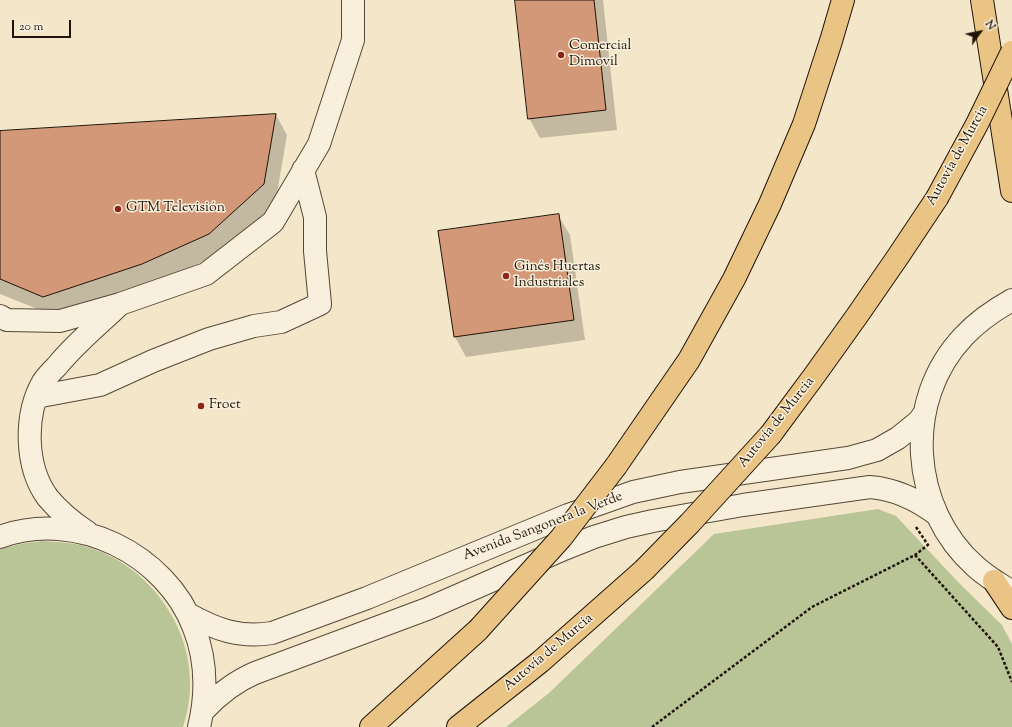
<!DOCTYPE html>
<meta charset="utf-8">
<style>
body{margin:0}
#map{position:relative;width:1012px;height:727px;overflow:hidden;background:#f4e7c9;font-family:"Sorts Mill Goudy",serif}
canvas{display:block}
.north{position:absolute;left:960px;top:12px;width:40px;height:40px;-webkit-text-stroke:3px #f8efdc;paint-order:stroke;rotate:57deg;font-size:11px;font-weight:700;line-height:16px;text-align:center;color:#201307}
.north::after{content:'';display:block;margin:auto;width:14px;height:18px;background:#201307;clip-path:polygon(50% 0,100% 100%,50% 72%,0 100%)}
.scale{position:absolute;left:12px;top:20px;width:59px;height:18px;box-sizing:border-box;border:2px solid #201307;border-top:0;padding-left:5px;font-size:12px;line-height:14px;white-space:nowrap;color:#201307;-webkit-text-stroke:3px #f8efdc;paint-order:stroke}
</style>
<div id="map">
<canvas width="1012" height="727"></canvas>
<div class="north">N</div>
<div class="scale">20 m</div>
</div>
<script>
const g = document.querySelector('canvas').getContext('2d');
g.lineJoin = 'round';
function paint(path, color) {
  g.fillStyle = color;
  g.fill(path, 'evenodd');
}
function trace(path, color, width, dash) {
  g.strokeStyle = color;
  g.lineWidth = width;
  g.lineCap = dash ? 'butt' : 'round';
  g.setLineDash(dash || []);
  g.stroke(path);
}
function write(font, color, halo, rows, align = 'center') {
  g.font = font + ' "Sorts Mill Goudy",serif';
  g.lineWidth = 3;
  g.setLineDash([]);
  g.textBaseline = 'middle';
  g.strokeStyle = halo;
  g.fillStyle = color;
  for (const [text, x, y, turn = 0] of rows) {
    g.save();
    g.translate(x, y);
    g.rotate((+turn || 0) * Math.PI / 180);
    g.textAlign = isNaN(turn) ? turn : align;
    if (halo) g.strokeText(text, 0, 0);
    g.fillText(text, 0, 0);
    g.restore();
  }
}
const green = new Path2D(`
 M878 509 896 516 959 583 1002 625 1012 644V727H506L549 693 714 534Z
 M42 541C56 542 70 542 84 546 147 563 194 626 190 691 189 703 187 715 183 727H0V549L20 544Z`);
const shadow = new Path2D(`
 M516 0H603L617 130 540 138 529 118Z
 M276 115 287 135 275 205 221 253 154 284 55 316 0 294V132Z
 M558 215 570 235 585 340 466 357 455 337 439 232Z`);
const building = new Path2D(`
 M515 0H594L606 110 528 119Z
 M276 114 264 184 209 234 142 264 43 297 0 279V131Z
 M559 214 574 320 454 337 438 231Z`);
const path = new Path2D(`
 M916 527 928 545
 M915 555 998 647 1012 682
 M652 727 812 607 915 555 929 544`);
const minor = new Path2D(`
 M0 316 7 320 60 321 120 304 206 274 273 222 319 144 353 40V0
 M36 397 100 385 153 361 209 339 254 326 281 322 320 304 315 251V217L303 170
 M87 532C72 522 59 511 48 498 25 467 24 415 43 382 47 376 52 371 57 366 75 344 97 326 118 306
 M0 537C76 509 166 554 194 628 207 661 207 694 199 727
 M1011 591C999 584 987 577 976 567 910 509 902 401 964 336 978 321 994 310 1012 300
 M188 614C217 630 239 638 272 633L367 598 568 515 633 492 680 482 848 458 877 450 898 438 919 421 924 414
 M203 711C218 695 234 682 255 673L427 609 564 549 594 537 626 527 653 521 743 505 870 487C895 489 916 499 936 514`);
const highway = new Path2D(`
 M982 0 1012 191
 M771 434C829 357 884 279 937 198
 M616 466 689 360 734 279 770 204 804 124 831 41 843 0
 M994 581 1012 608
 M371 727 478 630
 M458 727 540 662 644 570`);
const highwayBridge = new Path2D(`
 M937 198 977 124 1012 52
 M644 570 690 523 771 434
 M478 630 561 538 616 466`);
const markers = [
 [561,55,4,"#8f2418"],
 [118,209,4,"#8f2418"],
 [506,276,4,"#8f2418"],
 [201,406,4,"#8f2418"]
];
const poiNames = [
 ["Comercial",569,47],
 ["Dimovil",569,63],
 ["GTM Televisión",126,209],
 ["Ginés Huertas",514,268],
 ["Industriales",514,284],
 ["Froet",209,406]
];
const streetNames = [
 ["Autovía de Murcia",958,156,-61],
 ["Autovía de Murcia",777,423,-51],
 ["Avenida Sangonera la Verde",543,527,-21],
 ["Autovía de Murcia",549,653,-40]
];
paint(green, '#bac597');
paint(shadow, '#0003');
paint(building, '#d39877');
trace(building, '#201307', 1);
trace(minor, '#554838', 24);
trace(highway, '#201307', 24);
trace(path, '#201307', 2.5, [3, 2]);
trace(minor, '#f8efdc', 22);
trace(highway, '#eac484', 22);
trace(highwayBridge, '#201307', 24, []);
trace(highwayBridge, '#eac484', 22);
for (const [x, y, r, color] of markers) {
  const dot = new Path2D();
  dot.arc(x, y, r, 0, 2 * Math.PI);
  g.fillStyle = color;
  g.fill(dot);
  trace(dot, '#f8efdc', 1.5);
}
write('14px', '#201307', '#f8efdc', poiNames, 'left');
write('14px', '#201307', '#f8efdc', streetNames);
</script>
